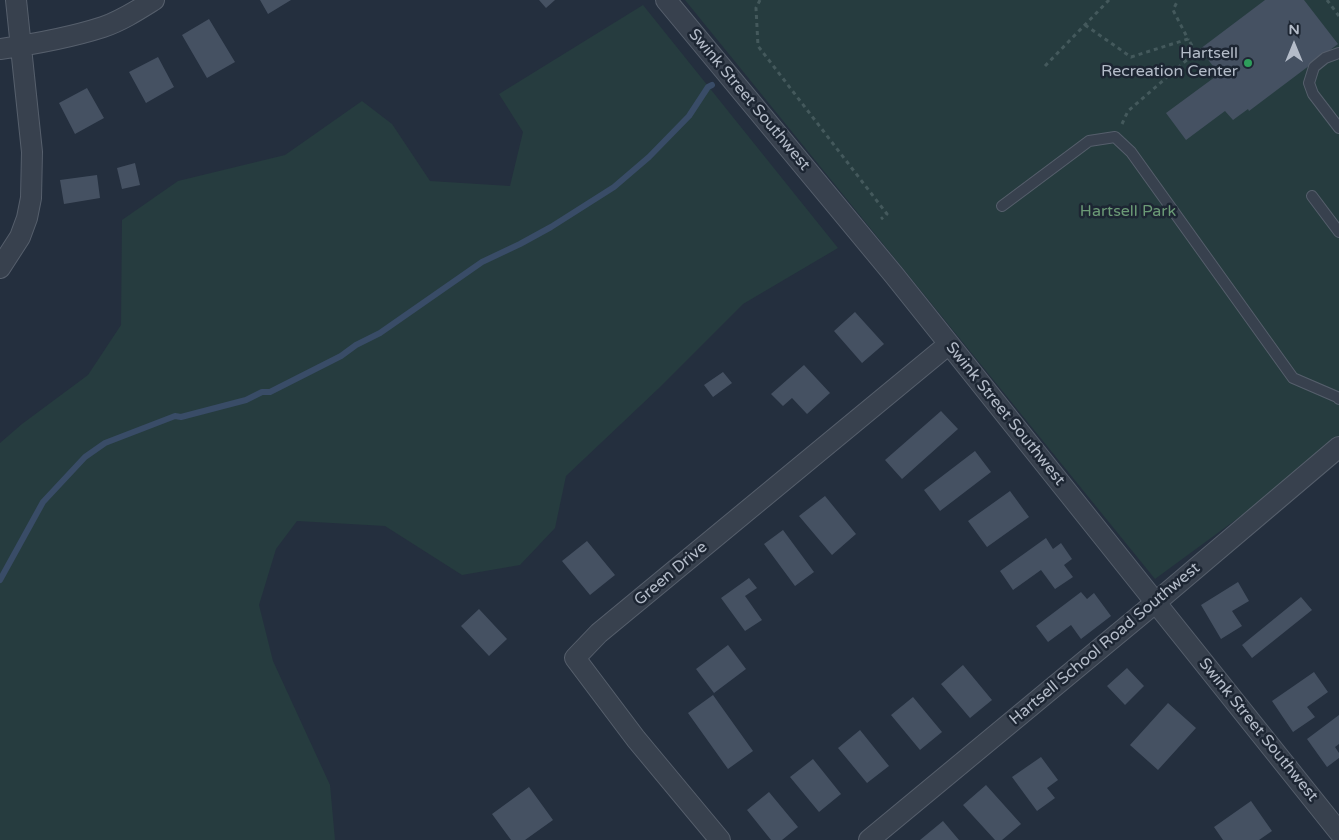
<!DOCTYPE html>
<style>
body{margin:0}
#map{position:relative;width:1339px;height:840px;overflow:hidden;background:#242f3e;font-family:"Varela Round",sans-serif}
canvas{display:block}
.north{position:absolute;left:1269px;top:20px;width:50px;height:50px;-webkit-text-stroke:4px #1d2633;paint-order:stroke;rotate:0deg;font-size:14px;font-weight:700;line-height:20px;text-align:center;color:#b4bcc9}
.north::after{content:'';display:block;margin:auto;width:18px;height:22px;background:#b4bcc9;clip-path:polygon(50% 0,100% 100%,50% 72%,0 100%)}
</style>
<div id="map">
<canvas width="1339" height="840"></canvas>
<div class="north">N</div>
</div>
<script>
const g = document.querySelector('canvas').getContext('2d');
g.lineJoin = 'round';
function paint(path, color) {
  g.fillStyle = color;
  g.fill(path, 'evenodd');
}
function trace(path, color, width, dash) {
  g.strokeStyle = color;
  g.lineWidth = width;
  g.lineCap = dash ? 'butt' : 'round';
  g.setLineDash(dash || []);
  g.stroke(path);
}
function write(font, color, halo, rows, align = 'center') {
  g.font = font + ' "Varela Round",sans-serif';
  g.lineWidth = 5;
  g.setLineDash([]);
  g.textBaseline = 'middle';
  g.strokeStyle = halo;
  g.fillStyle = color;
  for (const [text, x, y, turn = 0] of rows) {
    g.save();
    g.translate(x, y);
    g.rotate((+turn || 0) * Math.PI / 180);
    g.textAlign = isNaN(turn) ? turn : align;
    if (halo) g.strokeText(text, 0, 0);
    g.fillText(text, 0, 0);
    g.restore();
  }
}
const green = new Path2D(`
 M685 0H1339V444L1155 579Z
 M643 5 838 248 743 304 659 388 566 476 555 528 520 565 462 575 385 526 297 521 276 549 259 605 273 661 330 785 335 840H0V443L22 424 88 375 121 325 122 220 178 181 285 155 362 101 392 124 430 181 510 186 523 132 499 94Z`);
const stream = new Path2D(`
 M0 580 43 502 85 457 105 443 175 416 181 417 246 400 262 392H270L341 356 356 345 380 333 482 262 520 244 551 227 614 187 649 157 689 116 708 87 712 85`);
const building = new Path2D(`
 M260 0H291L268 14Z
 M539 0H555L546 8Z
 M1265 0H1304L1338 44 1249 111 1248 109 1233 120 1225 111 1186 140 1166 113 1219 74 1200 49Z
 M209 19 235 62 207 78 182 35Z
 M158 57 174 87 146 103 129 72Z
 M87 88 104 118 75 134 59 103Z
 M135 163 140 185 122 189 117 168Z
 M97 175 100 198 64 204 60 180Z
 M855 312 884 344 862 363 834 331Z
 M804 365 830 393 807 414 792 398 783 406 771 394Z
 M723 372 732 383 713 397 704 385Z
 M941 411 958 429 902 479 885 460Z
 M975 451 991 472 940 511 924 490Z
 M1010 491 1029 517 987 547 968 521Z
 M825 496 856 534 832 555 799 516Z
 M783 530 814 572 795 586 764 544Z
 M1046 538 1053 549 1061 543 1072 559 1064 565 1073 577 1055 589 1041 570 1013 590 1000 571Z
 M587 541 615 575 590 595 562 561Z
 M749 578 757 588 745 596 762 620 745 631 721 598Z
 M1238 582 1249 601 1232 611 1242 626 1221 639 1201 605Z
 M1081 592 1087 599 1094 593 1111 616 1081 639 1071 625 1048 642 1036 626Z
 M1301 597 1312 610 1252 658 1242 645Z
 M479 609 507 639 489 656 461 626Z
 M728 645 746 669 714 693 696 669Z
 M963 665 992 700 970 718 941 684Z
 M1127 668 1144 686 1125 705 1107 686Z
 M1314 672 1328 692 1307 707 1315 717 1293 732 1272 701Z
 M713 695 753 751 728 769 688 713Z
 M913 697 942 732 920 750 891 715Z
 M1168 703 1196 728 1158 770 1130 745Z
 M1339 715V744L1335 747 1339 753V758L1327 767 1307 739Z
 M860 730 889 766 867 783 838 748Z
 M1041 757 1058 780 1047 788 1055 798 1037 811 1012 777Z
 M813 759 841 794 819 812 790 777Z
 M986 785 1021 824 1002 840H995L963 805Z
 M529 787 553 820 525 840H511L492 814Z
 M769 792 798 827 782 840H771L747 810Z
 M1251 801 1272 831 1259 840H1223L1214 827Z
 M943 821 959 840H920Z`);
const path = new Path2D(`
 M760 0 756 8 758 46 887 214 881 219
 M1327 0 1339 16
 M1085 25 1131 57 1188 39 1173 10 1178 0
 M1045 66 1109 0
 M1122 124 1128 111 1196 52 1188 39`);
const lane = new Path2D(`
 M1339 53 1325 58 1314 67 1309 83 1313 94 1339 128
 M1312 196 1339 232
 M1002 206 1089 141 1115 137 1131 152 1293 378 1337 397 1339 399`);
const street = new Path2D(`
 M666 0 894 275 1339 832
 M0 49C35 44 69 38 103 27 121 21 138 10 154 0
 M0 268 20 237 27 218 31 198 32 152 16 0
 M720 840 636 739 575 658 599 633 949 344
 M869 840 1155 603 1339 447`);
const markers = [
 [1248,63,5,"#2e9e5b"]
];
const poiNames = [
 ["Hartsell",1238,54],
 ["Recreation Center",1238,72]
];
const streetNames = [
 ["Swink Street Southwest",749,100,50],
 ["Swink Street Southwest",1005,414,51],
 ["Green Drive",671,574,-40],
 ["Hartsell School Road Southwest",1105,644,-40],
 ["Swink Street Southwest",1258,730,51]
];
const parkNames = [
 ["Hartsell Park",1128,212]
];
paint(green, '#263c3f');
trace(stream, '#394c67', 6);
paint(building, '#455162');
trace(lane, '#565f6c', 12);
trace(street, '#565f6c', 22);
trace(path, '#44595c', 3, [4, 4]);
trace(lane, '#38414e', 10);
trace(street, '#38414e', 20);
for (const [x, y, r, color] of markers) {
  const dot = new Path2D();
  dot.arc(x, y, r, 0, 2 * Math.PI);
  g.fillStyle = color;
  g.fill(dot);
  trace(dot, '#1d2633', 2);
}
write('16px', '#b4bcc9', '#1d2633', poiNames, 'right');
write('16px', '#b4bcc9', '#1d2633', streetNames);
write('16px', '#6b9a76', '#1d2633', parkNames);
</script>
